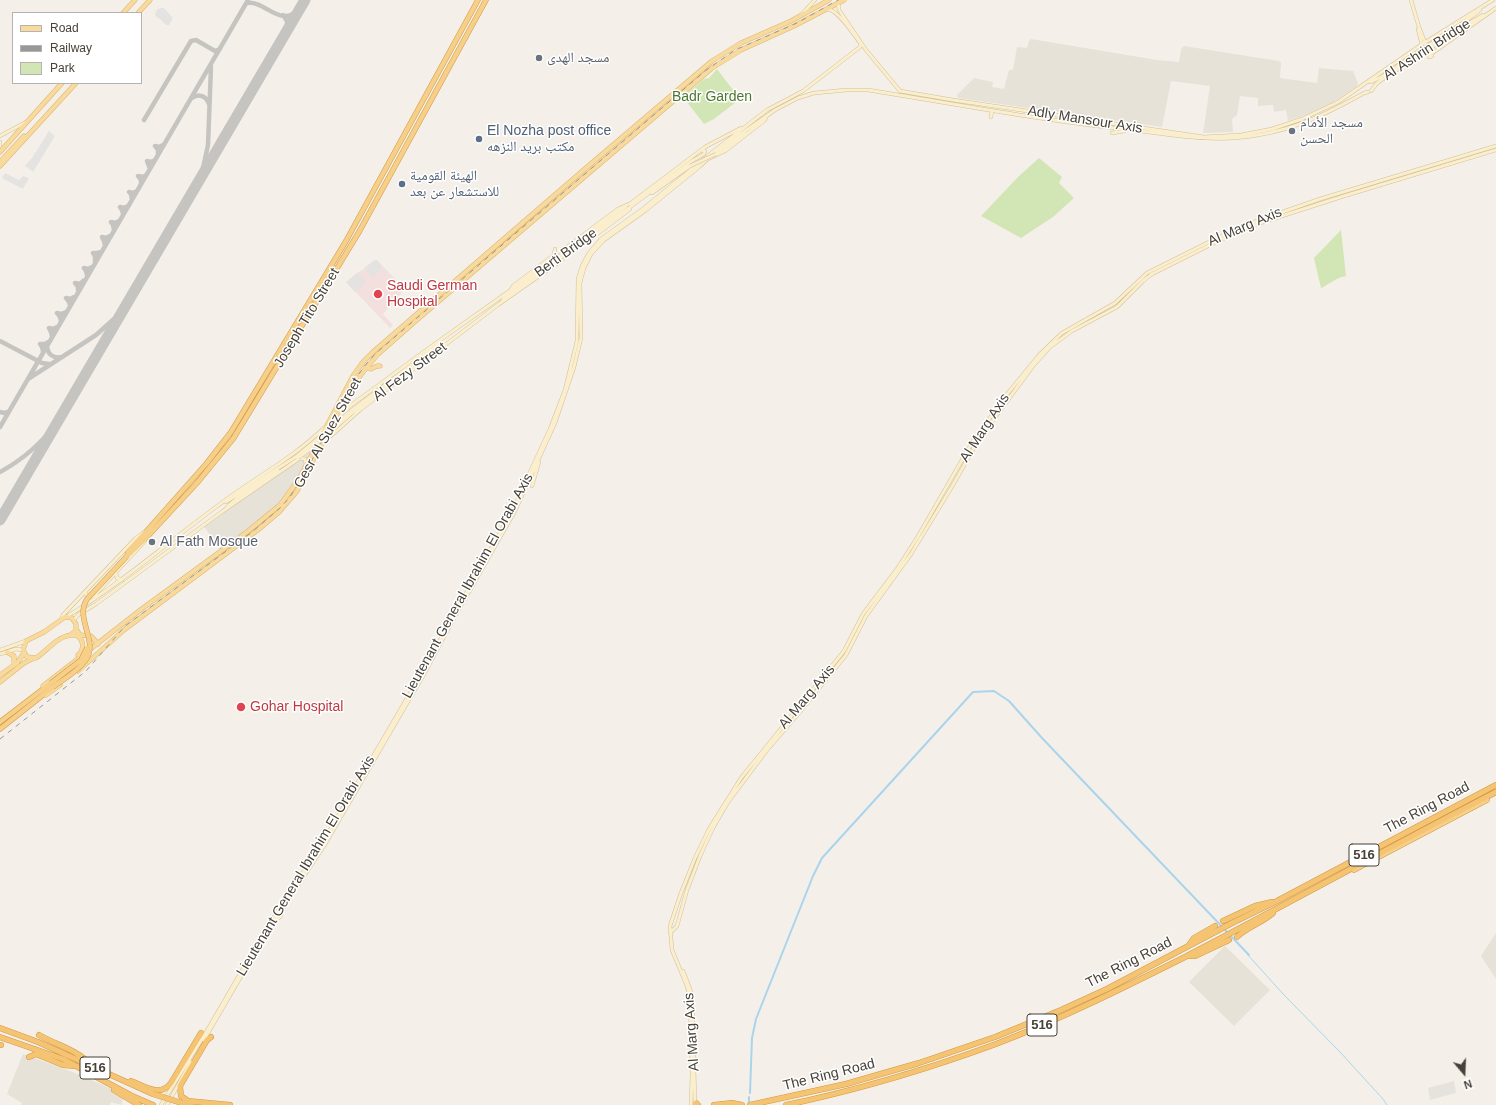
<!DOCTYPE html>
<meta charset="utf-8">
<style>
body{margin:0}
#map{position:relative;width:1496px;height:1105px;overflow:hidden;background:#f4f0e9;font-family:Arial,sans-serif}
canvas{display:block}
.legend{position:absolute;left:12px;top:12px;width:130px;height:72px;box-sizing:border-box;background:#fff;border:1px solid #b5b3af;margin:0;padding:5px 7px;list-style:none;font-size:12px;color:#474138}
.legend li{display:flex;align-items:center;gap:8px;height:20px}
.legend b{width:20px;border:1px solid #b5b3af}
.north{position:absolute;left:1444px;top:1053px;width:40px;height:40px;-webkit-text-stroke:3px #fff;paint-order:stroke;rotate:161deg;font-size:11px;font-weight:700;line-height:16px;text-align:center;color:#474138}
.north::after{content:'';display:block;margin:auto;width:14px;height:18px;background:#474138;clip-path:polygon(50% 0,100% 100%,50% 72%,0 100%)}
</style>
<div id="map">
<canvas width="1496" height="1105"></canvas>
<ul class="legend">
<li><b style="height:5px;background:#f8da9e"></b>Road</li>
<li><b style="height:5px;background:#989898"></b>Railway</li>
<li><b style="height:11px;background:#d2e5b5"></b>Park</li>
</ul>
<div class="north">N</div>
</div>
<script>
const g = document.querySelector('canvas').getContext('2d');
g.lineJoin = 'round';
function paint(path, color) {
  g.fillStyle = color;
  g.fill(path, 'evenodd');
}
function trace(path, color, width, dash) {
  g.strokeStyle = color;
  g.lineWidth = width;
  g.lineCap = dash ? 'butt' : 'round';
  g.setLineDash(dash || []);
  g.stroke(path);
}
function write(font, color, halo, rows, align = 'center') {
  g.font = font + ' Arial,"Noto Naskh Arabic",sans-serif';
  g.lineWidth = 3;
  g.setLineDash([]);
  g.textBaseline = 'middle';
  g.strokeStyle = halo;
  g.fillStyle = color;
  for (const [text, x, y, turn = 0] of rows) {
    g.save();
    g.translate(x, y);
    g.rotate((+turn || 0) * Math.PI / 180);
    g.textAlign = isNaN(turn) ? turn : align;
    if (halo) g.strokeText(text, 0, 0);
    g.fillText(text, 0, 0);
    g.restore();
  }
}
const residential = new Path2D(`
 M1031 39 1157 60 1179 62 1181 49 1184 46 1279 61 1281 63 1280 78 1317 83 1319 68 1353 71 1358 83 1357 86 1332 103 1305 115 1288 121 1286 110 1274 112 1273 105 1258 106V98L1240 96 1237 115 1232 119 1233 132 1203 133 1210 86 1171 81 1162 127 958 98 957 95 974 78 993 82 992 87 1004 89 1009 70H1013L1017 47 1027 48 1029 41Z
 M316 439 321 442 291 496 265 521 222 553 203 525Z
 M1496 933V979L1481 956Z
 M1225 946 1270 990 1234 1026 1189 982Z
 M23 1054 78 1074 125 1095 121 1105 111 1102 110 1105H21L22 1103 7 1094Z`);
const industrial = new Path2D(`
 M1454 1081 1456 1093 1430 1100 1428 1088Z`);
const medical = new Path2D(`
 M375 260H377L405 289 383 314 393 325 390 328 346 282Z`);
const green = new Path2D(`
 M717 69 740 99 714 119 704 124 683 97 704 79 709 78Z
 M1039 158 1062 177 1059 183 1074 198 1053 217 1021 238 981 216 1018 177Z
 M1341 230 1346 276C1337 277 1330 284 1321 288L1314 258Z`);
const parking = new Path2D(`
 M161 8H164L172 17V20L169 25H166L160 19 156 17 155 14 156 11 158 9Z
 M49 131 55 136 33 172 25 166 26 164 32 158Z
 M5 173 19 180 23 176 29 178 23 189 2 178Z
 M375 260H377L383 267 373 278 364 268Z
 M358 272 366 282 359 290 358 289 355 292 346 282Z`);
const stream = new Path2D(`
 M1247 954 1285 996 1340 1052 1383 1099 1387 1105`);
const canal = new Path2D(`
 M750 1093 752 1038 756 1019 813 876 822 858 973 692 994 691 1009 701 1042 738 1249 955
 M749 1104V1097`);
const taxiway = new Path2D(`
 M247 3C265 0 279 28 299 10
 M283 15 287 21V31
 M192 98C199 93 206 96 209 104
 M144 120 191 41 196 40 215 51 220 49
 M158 154V150L155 146 159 147 163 145
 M150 169 147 161 151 162 155 160
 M141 184V180L138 176 143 177 146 175
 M196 186 203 168 208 145 211 67
 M132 200 131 194 129 192 132 193 137 191
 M123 214 122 210 120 207 124 208 128 206
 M114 230 113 225 111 222 115 223 119 221
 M105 245 104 241 102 237 106 238 110 236
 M95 262V256L93 253H97L101 252
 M87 275 86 271 84 268 88 269 92 267
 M78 291V287L75 283 80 284 83 281
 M70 305 69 302 66 298 70 299 74 297
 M61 321 60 317 57 313 61 314 66 312
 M52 336 51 332 49 328 53 329 57 327
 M0 341 42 363 49 364
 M47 345C47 354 53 359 62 357
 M43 351 42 347 40 344H45L48 342
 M28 379 96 335 115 318 127 303
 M0 412 4 413 8 412
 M0 427 248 0
 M0 472C24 459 42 443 58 421`);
const runway = new Path2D(`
 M0 520 305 0`);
const secondary = new Path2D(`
 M1411 0 1419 27 1429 53
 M838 3 839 10 866 50 900 91 953 100 1204 137 1241 135 1272 129 1302 119 1338 102 1424 43 1493 0
 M801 15 815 0
 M1463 23 1480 10
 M1464 26 1483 15
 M1418 29 1422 45
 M1430 53 1432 56 1429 57 1428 54Z
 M1431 54 1496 8
 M1371 82 1381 77 1393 69
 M1371 91 1377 83 1395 71
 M991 117 992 110
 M1112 133 1124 131
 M0 136 26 122
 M0 142V146
 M716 154 745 133
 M706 160 725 151 765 120 767 115
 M652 193 690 166
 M592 238 630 209
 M582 240 626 206
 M583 242 692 161 704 154 705 151 701 150
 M562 249 567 247 618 209 631 203 705 147 741 128
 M511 290 513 286 554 255 555 249
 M502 302 504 298 557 260
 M343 405 346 406H350L429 348 556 258
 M352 410 438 345 440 341
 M353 412 438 348
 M348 417 345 412 349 407
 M323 443 361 409 499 304 559 262 573 251
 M532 486 539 462
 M226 502 297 456
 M227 507 239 497 278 471
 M116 573 117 578 122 580
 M86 591V594L88 597 94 596 145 541
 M66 617C119 585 166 544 216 507 251 480 292 459 324 428
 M61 620 63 615 135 539 144 532
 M74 620 78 615 96 604 223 511 300 458 305 459 306 464
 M0 650 26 641
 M0 654 16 649 23 650
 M274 922 281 916
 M670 933 677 926 687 890 700 856 713 828 728 802 767 750 799 713 846 655 866 616 911 554 953 485 979 439 1033 366 1050 347 1072 331 1117 307 1143 281 1152 274 1214 243 1260 223 1344 196 1496 150
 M683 971 690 989 692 998 695 1104
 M204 1040 268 930 324 846 424 674 454 618 515 511 555 423 574 367 581 338 580 283 584 268 591 254 604 240 646 210 699 167 714 153 775 110 798 98 814 93 847 90H868C956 104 1043 121 1132 130 1176 135 1213 143 1258 135 1297 129 1330 112 1364 93L1368 92
 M161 1105 208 1029 266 929 321 845 416 683 513 509 550 429 565 390 577 341 578 279 582 266 589 253 601 239 644 208 715 150 767 110 803 91 860 47 861 44C854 35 839 11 828 9
 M167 1105 191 1062
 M691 1105 692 1074 690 998 687 986 672 950 670 926 681 893 695 858 709 829 741 778 844 651 863 614 897 569 917 538 973 441 1008 393 1040 354 1062 333 1115 303 1147 273 1215 239 1254 222 1320 199 1496 146`);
const primary = new Path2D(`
 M123 13 135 0
 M138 13 150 0
 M0 152 62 83
 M0 162 24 136
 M0 166 76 83
 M366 367 371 369 377 366H380
 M76 629 80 635 91 636 98 644
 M70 635 76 631V624L72 618 65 617 44 632 26 641 23 650 27 657 36 658C47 651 56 637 71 635 83 634 86 648 78 655
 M7 652 14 656V665
 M78 671 124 630 259 529 279 512 297 491 350 390 363 372 378 354 419 318 712 68 741 50 794 26 844 0
 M0 675 17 663 24 653
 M0 682 24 663 32 659
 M43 686 143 608 247 532 280 505 299 479 353 376 363 362 373 352 586 168 712 61 741 43 791 21 829 0
 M46 695 60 685`);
const trunk = new Path2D(`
 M128 552 206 464 231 432 346 241 478 0
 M127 556 148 536 197 483 233 439 359 232 486 0
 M0 722 51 683
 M0 729 53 687
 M1354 870 1487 800`);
const motorway = new Path2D(`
 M1223 921 1255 906 1272 902
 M1237 937C1247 927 1262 923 1273 913
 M1189 945 1194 938 1215 926
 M1187 956H1195L1229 940
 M0 1028 38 1042 153 1094
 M39 1035C56 1045 76 1049 91 1065
 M0 1037 63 1059 132 1096 153 1105
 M211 1037 207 1040 180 1086 181 1096 188 1101 230 1105
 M0 1045H1
 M29 1057 36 1054 63 1065 75 1066
 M131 1081C144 1086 160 1098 171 1083L201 1033
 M114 1090 139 1105
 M182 1103 191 1105
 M696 1103 698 1105
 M714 1105 732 1103 742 1105
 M750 1105 846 1084 919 1063 995 1037 1061 1010 1107 989 1232 923 1277 901 1496 785
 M786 1105C858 1090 928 1069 996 1044 1061 1019 1123 988 1185 957 1289 903 1392 846 1496 792`);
const rail = new Path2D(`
 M0 739 86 671 125 626 252 532 280 508 290 497 303 477 353 382 367 363 375 354 705 71 735 50 797 23 838 0`);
const secondaryBridge = new Path2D(`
 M1393 69 1463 23
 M1395 71 1464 26
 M690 166 716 154
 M556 258 582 240
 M557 260 583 242
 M297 456 352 410
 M298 458 314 446 353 412`);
const trunkBridge = new Path2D(`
 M51 683 81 660 87 648
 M53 687C64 679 77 672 85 661 100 642 74 619 87 599L127 556`);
const motorwayBridge = new Path2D(`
 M153 1094 182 1103`);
const markers = [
 [539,58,4,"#6b7280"],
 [1292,131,4,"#6b7280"],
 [479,139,4,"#5c6f8a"],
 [402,184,4,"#5c6f8a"],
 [378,294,5,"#e0444e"],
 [152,542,4,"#6b7280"],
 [241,707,5,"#e0444e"]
];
const shields = [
 [1364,855,30],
 [1042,1025,30],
 [95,1068,30]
];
const shieldNames = [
 ["516",1364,855],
 ["516",1042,1025],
 ["516",95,1068]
];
const streetNames = [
 ["Al Ashrin Bridge",1427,50,-33],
 ["Adly Mansour Axis",1085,120,9],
 ["Al Marg Axis",1245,227,-23],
 ["Berti Bridge",566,253,-36],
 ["Joseph Tito Street",307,318,-59],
 ["Al Fezy Street",410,372,-37],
 ["Al Marg Axis",985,428,-57],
 ["Gesr Al Suez Street",328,433,-61],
 ["Lieutenant General Ibrahim El Orabi Axis",468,586,-61],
 ["Al Marg Axis",807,697,-50],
 ["The Ring Road",1427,808,-28],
 ["Lieutenant General Ibrahim El Orabi Axis",306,866,-59],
 ["The Ring Road",1129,963,-27],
 ["Al Marg Axis",692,1032,-94],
 ["The Ring Road",829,1075,-14]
];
const worshipNames = [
 ["مسجد الهدى",547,58],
 ["مسجد الأمام",1300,123],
 ["الحسن",1300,139],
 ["Al Fath Mosque",160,542]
];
const parkNames = [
 ["Badr Garden",712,97]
];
const serviceNames = [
 ["El Nozha post office",487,131],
 ["مكتب بريد النزهه",487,147],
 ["الهيئة القومية",410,176],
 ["للاستشعار عن بعد",410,192]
];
const healthNames = [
 ["Saudi German",387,286],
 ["Hospital",387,302],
 ["Gohar Hospital",250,707]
];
paint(residential, '#e7e2d8');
paint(industrial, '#e6e2de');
paint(medical, '#f3e0de');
paint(green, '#d2e5b5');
paint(parking, '#e5e3e1');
trace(stream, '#aad4ec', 1);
trace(canal, '#aad4ec', 2);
trace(taxiway, '#c6c4c0', 4.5);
trace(runway, '#c6c4c0', 11);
trace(secondary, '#d0c09c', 4);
trace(primary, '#ddb76e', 5);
trace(trunk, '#d49843', 5.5);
trace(motorway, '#d49843', 6);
trace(secondary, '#fbeecc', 3);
trace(primary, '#f8da9e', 4);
trace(trunk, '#f6cf88', 4.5);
trace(motorway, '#f5c473', 5);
trace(rail, '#989898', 1, [5, 5]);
trace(secondaryBridge, '#d0c09c', 4, []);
trace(trunkBridge, '#d49843', 5.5, []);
trace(motorwayBridge, '#d49843', 6, []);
trace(secondaryBridge, '#fbeecc', 3);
trace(trunkBridge, '#f6cf88', 4.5);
trace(motorwayBridge, '#f5c473', 5);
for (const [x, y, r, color] of markers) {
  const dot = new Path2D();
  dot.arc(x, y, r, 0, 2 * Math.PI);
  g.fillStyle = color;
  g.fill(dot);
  trace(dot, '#fff', 1.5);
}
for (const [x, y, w] of shields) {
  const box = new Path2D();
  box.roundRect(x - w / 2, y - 11, w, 22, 3);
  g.fillStyle = '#fff';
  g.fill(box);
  trace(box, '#474138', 1);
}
write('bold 13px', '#474138', null, shieldNames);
write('14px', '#474138', '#fff', streetNames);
write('14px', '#5b616d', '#fff', worshipNames, 'left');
write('14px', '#4d762e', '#fff', parkNames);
write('14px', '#4e5e75', '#fff', serviceNames, 'left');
write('14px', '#be3a42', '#fff', healthNames, 'left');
</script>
